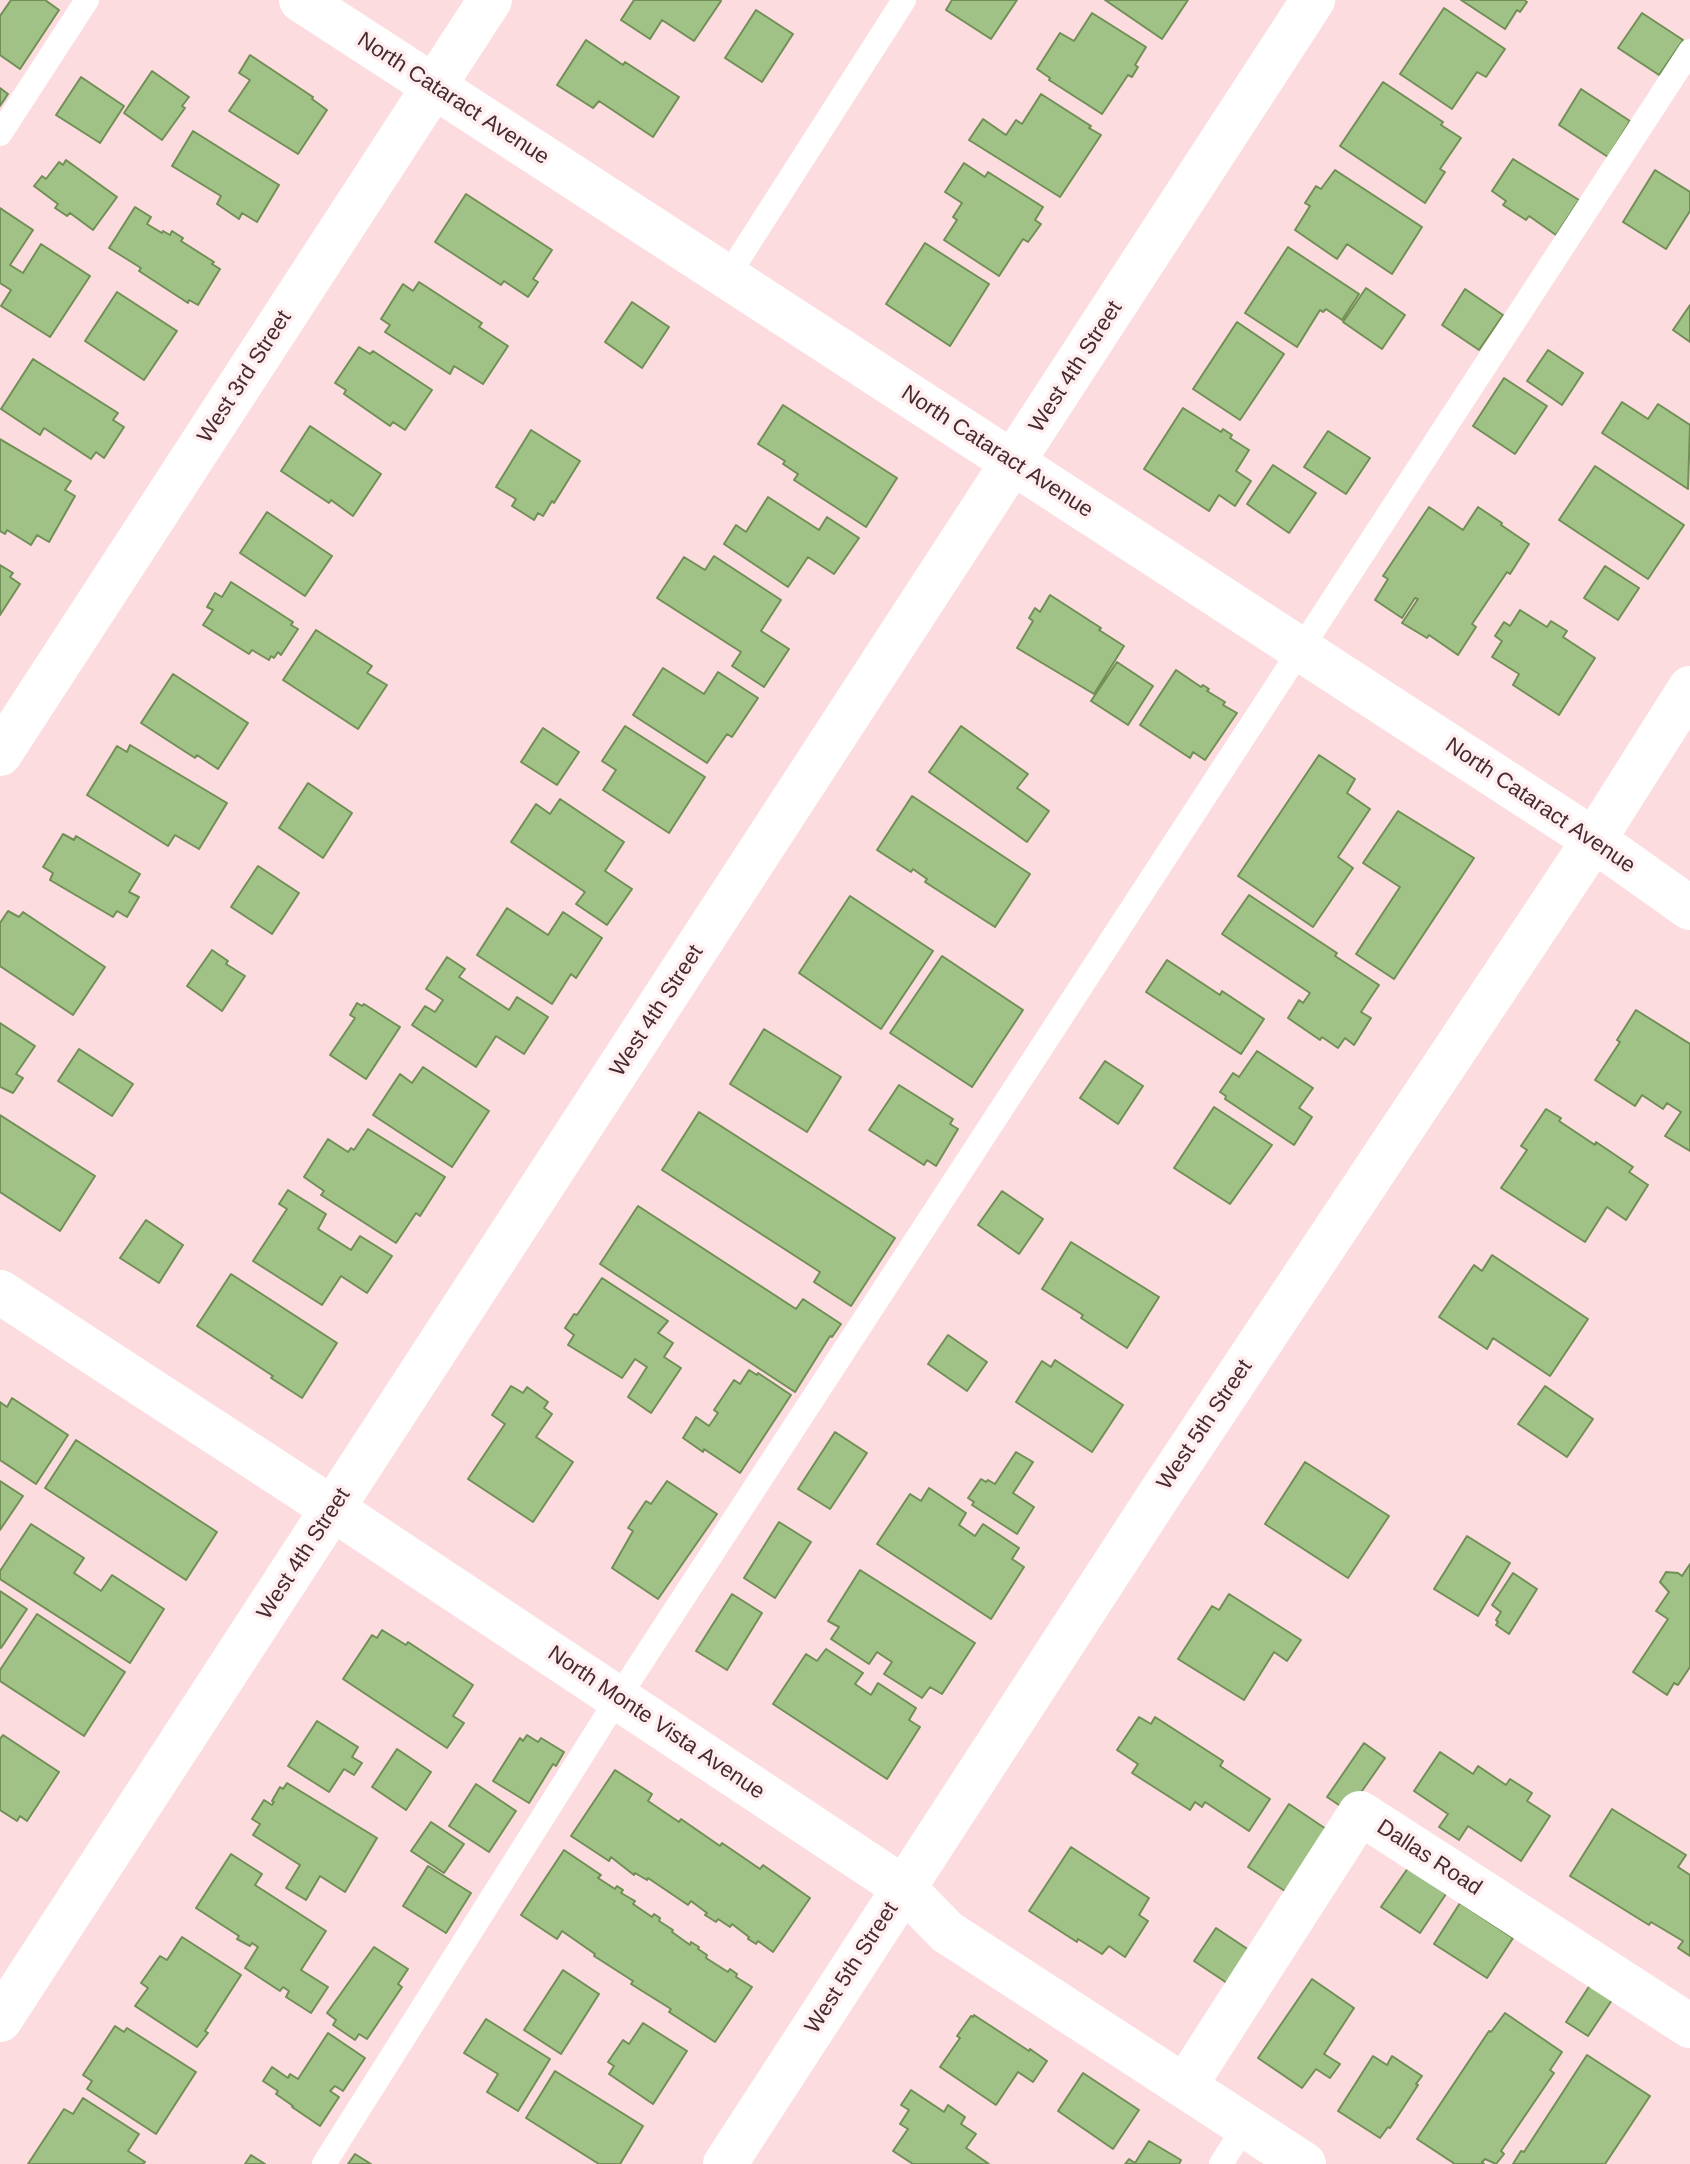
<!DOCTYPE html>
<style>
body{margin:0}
canvas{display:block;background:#fcdcdf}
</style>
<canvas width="1690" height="2164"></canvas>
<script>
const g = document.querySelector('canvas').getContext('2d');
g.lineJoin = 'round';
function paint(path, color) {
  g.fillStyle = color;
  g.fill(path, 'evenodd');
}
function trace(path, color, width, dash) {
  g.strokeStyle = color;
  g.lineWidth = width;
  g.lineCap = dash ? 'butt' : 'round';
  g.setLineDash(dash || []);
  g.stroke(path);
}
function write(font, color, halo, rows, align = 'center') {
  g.font = font + ' Arial,sans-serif';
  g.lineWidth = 7;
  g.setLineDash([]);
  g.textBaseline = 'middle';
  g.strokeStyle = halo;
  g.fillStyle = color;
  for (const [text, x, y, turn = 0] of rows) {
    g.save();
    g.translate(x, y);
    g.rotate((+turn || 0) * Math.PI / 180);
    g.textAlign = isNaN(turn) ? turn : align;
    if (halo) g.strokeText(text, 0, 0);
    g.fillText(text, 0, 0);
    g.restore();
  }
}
const building = new Path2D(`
 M11 0H45L59 10 20 69 0 55V16Z
 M634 0H719L721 1 694 41 662 20 650 39 621 20Z
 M952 0H1017L991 39 946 10Z
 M1105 0H1188L1162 39Z
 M1461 0H1524L1527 2 1520 12 1517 10 1505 29Z
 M1444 8 1505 49 1486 77 1477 72 1452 109 1400 74Z
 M756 10 793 34 762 82 725 58Z
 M1092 13 1146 47 1135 65 1138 67 1132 77 1128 75 1102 114 1049 80 1050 78 1037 69 1060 33 1074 41Z
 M1642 13 1683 40 1659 75 1618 48Z
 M586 40 623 65 625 62 679 97 653 137 599 101 593 108 557 85Z
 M250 55 313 97 312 99 327 110 298 154 229 111 250 80 239 73Z
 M152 71 189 97 182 106 185 108 162 140 124 113Z
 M81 77 124 106 100 143 56 115Z
 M1383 82 1443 122 1441 125 1461 138 1440 169 1445 172 1425 203 1340 146Z
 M0 88 8 94 0 106Z
 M1581 89 1630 121 1608 157 1559 125Z
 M1041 94 1091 126 1089 128 1101 135 1060 197 969 140 983 119 1006 135 1016 120 1022 124Z
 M193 131 279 185 257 222 242 213 239 219 217 204 221 196 172 166Z
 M1513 159 1579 200 1556 235 1529 216 1526 220 1503 205 1506 201 1492 191Z
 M66 160 117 197 93 230 70 213 67 216 55 208 58 204 34 186 42 176 46 179 59 162 63 165Z
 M964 163 985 177 988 172 1043 207 1035 220 1041 224 1028 242 1023 239 999 276 944 240 957 220 953 217 962 203 945 192Z
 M1335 170 1422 227 1392 274 1347 244 1337 259 1295 230 1310 206 1305 203 1316 186 1321 189Z
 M1655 170 1690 192V211L1666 249 1623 222Z
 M466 194 552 250 533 279 538 282 528 297 504 281 501 285 435 242Z
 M135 207 151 217 147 224 162 233 163 231 170 235 172 231 183 238 181 241 214 262 212 264 220 269 198 305 189 300 188 303 139 271 141 268 109 248Z
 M0 208 33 230 10 265 23 273 41 244 90 276 50 337 1 306 11 290 0 283Z
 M925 243 989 284 950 346 886 304Z
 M1288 247 1359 294 1342 320 1326 309 1323 312 1320 310 1297 347 1245 313Z
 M419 282 482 323 479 327 508 346 483 384 454 366 450 374 385 332 390 325 381 319 403 284 413 291Z
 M1366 288 1405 315 1382 349 1343 322Z
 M1465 289 1503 315 1479 350 1442 325Z
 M117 292 177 331 144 380 85 341Z
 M632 302 669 327 642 368 605 342Z
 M1690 305V342L1673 330Z
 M1237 322 1284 354 1240 420 1193 389Z
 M359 347 370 354 373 351 432 390 405 430 393 422 390 426 344 394 346 390 335 383Z
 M1548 350 1583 373 1562 405 1527 381Z
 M33 359 118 413 113 420 124 427 104 458 96 452 91 459 44 428 40 435 1 409Z
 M1504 378 1547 406 1515 454 1473 426Z
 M1622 402 1648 419 1658 404 1690 425 1688 489 1602 433Z
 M783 405 897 478 866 527 794 480 798 474 783 464 785 461 758 444Z
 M1183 408 1221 432 1223 429 1232 435 1230 438 1249 450 1236 471 1251 481 1235 506 1219 495 1209 511 1144 469Z
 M310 426 381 474 353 516 331 500 329 503 281 471Z
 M531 430 580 461 554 503 552 501 543 516 538 513 534 520 512 506 516 499 496 487Z
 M1328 431 1370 458 1346 494 1304 467Z
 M0 439 71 481 65 490 75 496 49 542 37 535 31 545 7 530 5 534 0 531Z
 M1273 465 1316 493 1289 533 1247 504Z
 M1595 466 1684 525 1648 579 1559 520Z
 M768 497 819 530 827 517 859 538 834 574 808 557 788 587 724 544 736 525 746 532Z
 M1429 507 1463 530 1478 507 1502 523 1501 525 1529 544 1510 574 1507 572 1472 624 1476 627 1458 655 1429 635 1427 638 1402 623 1418 599 1415 598 1402 618 1375 600 1388 579 1383 576Z
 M267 512 332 556 305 596 240 553Z
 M714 556 781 600 761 631 789 649 764 687 732 666 741 652 657 598 684 557 705 570Z
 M0 565 13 573 10 577 20 584 0 615Z
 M1605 566 1639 588 1618 620 1584 598Z
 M231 582 293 622 291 625 298 629 281 655 278 652 274 658 271 656 269 660 252 650 249 654 203 625 213 610 207 607 215 593 222 597Z
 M1050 595 1101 628 1099 630 1124 646 1094 694 1017 648 1033 621 1029 618 1035 608 1040 612Z
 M1520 610 1547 627 1551 621 1567 631 1563 637 1595 658 1559 715 1513 685 1519 674 1492 657 1502 641 1495 636 1504 622 1510 626Z
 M316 630 372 666 367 673 387 685 358 729 283 680Z
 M1117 662 1153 686 1128 725 1091 701Z
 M663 668 704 694 718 672 758 698 732 737 727 734 707 763 633 715Z
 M1176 670 1201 687 1203 685 1209 689 1207 691 1225 702 1223 705 1237 713 1205 760 1193 752 1190 758 1140 725Z
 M173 674 248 723 218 769 197 755 195 758 141 723Z
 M625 726 705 777 669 833 603 790 616 770 602 761Z
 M961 726 1028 774 1017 788 1049 811 1027 842 929 772Z
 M543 728 579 752 557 785 521 762Z
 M130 745 227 803 199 849 175 835 168 846 87 795 117 746 127 752Z
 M1319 755 1355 779 1347 793 1370 809 1338 857 1353 868 1313 927 1238 876Z
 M308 783 352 813 323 858 279 828Z
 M912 796 1030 874 995 927 925 882 927 879 913 869 911 872 877 850Z
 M560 799 624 842 605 871 632 889 607 925 576 904 585 892 511 842 536 804 550 814Z
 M1398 811 1474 858 1394 979 1356 954 1400 887 1363 863Z
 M63 834 74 840 76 836 140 874 129 892 139 897 127 917 117 911 113 917 50 880 53 873 43 867Z
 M258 866 299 893 272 934 231 907Z
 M1249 895 1337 953 1335 956 1379 985 1361 1012 1371 1018 1354 1045 1345 1038 1338 1048 1322 1037 1320 1040 1288 1018 1299 1000 1303 1003 1310 993 1222 934Z
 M850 896 933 951 881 1029 799 973Z
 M507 908 548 935 563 912 602 938 576 978 571 974 552 1004 477 955Z
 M8 911 19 917 23 912 105 967 73 1015 0 966V923Z
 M212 950 228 961 226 964 245 976 222 1011 187 986Z
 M942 956 1023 1010 972 1087 890 1033Z
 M447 957 465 969 459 977 509 1010 517 997 548 1017 524 1054 496 1036 476 1067 412 1025 425 1006 435 1012 443 1000 426 989Z
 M1167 960 1220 995 1222 991 1264 1019 1241 1054 1146 992Z
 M357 1003 362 1006 364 1004 400 1027 366 1079 330 1055 355 1018 350 1015Z
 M1636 1010 1690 1044V1151L1665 1136 1681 1112 1667 1103 1663 1109 1642 1095 1635 1106 1595 1080 1620 1042 1617 1040Z
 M0 1023 35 1046 16 1074 23 1078 13 1093 0 1087Z
 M764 1029 841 1077 807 1132 730 1084Z
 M79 1049 133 1084 112 1116 58 1081Z
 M1257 1051 1313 1088 1299 1108 1312 1117 1294 1145 1225 1099 1226 1096 1220 1092 1233 1073 1239 1077Z
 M1105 1061 1143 1086 1118 1124 1080 1098Z
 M423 1067 489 1111 452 1167 373 1115 400 1074 412 1083Z
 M899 1085 953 1119 950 1124 958 1129 936 1166 927 1160 924 1165 869 1130Z
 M1214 1107 1272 1145 1230 1204 1174 1168Z
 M1546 1109 1561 1118 1559 1121 1595 1145 1596 1142 1633 1167 1629 1172 1648 1185 1626 1220 1607 1207 1585 1242 1501 1188 1527 1150 1521 1146Z
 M699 1112 895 1238 851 1306 814 1282 820 1272 662 1170Z
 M0 1115 95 1176 60 1231 0 1192Z
 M368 1129 445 1177 420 1216 416 1213 396 1243 321 1195 324 1191 304 1177 328 1139 348 1152 351 1148 354 1150Z
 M288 1190 326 1214 318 1229 351 1250 360 1236 392 1256 367 1293 341 1276 322 1305 253 1261 287 1209 279 1204Z
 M1002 1191 1043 1219 1019 1254 978 1225Z
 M638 1206 796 1309 803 1299 841 1324 832 1337 830 1336 795 1392 600 1264Z
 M146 1220 183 1245 159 1283 120 1258Z
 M1071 1242 1159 1297 1127 1348 1081 1318 1083 1315 1042 1289Z
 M1492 1255 1588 1319 1550 1376 1493 1338 1487 1349 1439 1317 1474 1265 1482 1271Z
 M231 1274 337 1343 302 1398 271 1378 273 1376 197 1326Z
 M602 1278 668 1321 658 1333 673 1343 664 1357 681 1368 651 1413 628 1397 647 1367 635 1359 622 1378 568 1345 574 1335 565 1328 574 1314 577 1315Z
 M948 1335 987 1362 967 1391 928 1364Z
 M1055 1360 1123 1405 1092 1452 1016 1402 1042 1361 1051 1367Z
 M749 1370 757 1375 758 1373 791 1395 740 1473 704 1449 703 1452 683 1438 696 1417 709 1426 718 1413 714 1410 734 1380 740 1384Z
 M511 1386 523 1393 527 1387 548 1402 544 1408 552 1414 536 1437 573 1462 533 1522 468 1479 505 1424 492 1415Z
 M1545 1386 1593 1419 1567 1457 1518 1424Z
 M12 1398 68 1435 36 1484 0 1460V1402L7 1407Z
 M835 1432 867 1453 830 1509 798 1489Z
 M76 1440 217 1532 186 1580 45 1488Z
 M1016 1452 1033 1462 1013 1493 1034 1507 1017 1534 972 1505 974 1502 968 1498 981 1479 986 1482 988 1480 995 1484Z
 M1305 1462 1389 1516 1348 1578 1265 1524Z
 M0 1481 23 1496 0 1530Z
 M667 1481 717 1514 658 1599 612 1568 633 1531 628 1528 646 1501 651 1504Z
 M929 1488 966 1513 959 1525 975 1536 983 1524 1019 1548 1012 1559 1024 1567 991 1619 877 1544 910 1494 921 1501Z
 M779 1522 811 1542 775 1598 744 1578Z
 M31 1524 84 1558 74 1573 101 1591 112 1575 164 1609 130 1663 0 1579V1571Z
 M1467 1536 1510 1563 1478 1616 1434 1589Z
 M1690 1564V1667L1678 1685 1674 1683 1667 1695 1633 1672 1668 1619 1656 1611 1669 1592 1660 1582 1666 1572 1678 1573 1682 1576Z
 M860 1570 975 1643 942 1694 930 1687 922 1698 884 1674 892 1662 877 1652 869 1664 831 1639 839 1627 828 1621Z
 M1513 1573 1537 1589 1509 1634 1496 1625 1498 1622 1496 1620 1501 1612 1492 1605Z
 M0 1591 27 1609 1 1648 0 1647Z
 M732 1594 762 1613 727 1670 696 1651Z
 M1229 1594 1301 1640 1287 1661 1274 1652 1244 1700 1178 1659 1212 1606 1219 1610Z
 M37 1614 125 1672 84 1736 0 1681V1670Z
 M382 1630 406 1645 408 1642 473 1685 453 1716 464 1723 447 1748 343 1679 372 1635 377 1638Z
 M826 1649 863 1673 855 1684 871 1695 878 1683 916 1708 909 1720 920 1727 887 1779 773 1704 806 1654 817 1661Z
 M1139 1717 1151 1724 1155 1717 1223 1761 1220 1766 1270 1799 1249 1831 1205 1802 1202 1807 1195 1802 1190 1810 1132 1773 1138 1764 1117 1750Z
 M317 1721 358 1747 352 1757 362 1763 354 1775 344 1769 329 1792 288 1766Z
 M3 1735 59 1772 27 1821 20 1816 17 1821 0 1810V1739Z
 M527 1735 538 1742 541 1738 564 1752 556 1766 553 1764 529 1803 493 1781 520 1738 523 1741Z
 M1364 1743 1385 1758 1348 1811 1327 1797Z
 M397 1749 431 1772 406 1810 372 1787Z
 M1440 1752 1473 1774 1478 1766 1506 1785 1510 1779 1532 1793 1527 1801 1550 1816 1521 1861 1468 1826 1459 1840 1439 1827 1448 1814 1414 1791Z
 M615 1770 652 1794 648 1801 679 1822 681 1819 720 1846 722 1843 760 1869 763 1865 810 1898 773 1952 758 1941 756 1944 748 1939 749 1937 732 1924 730 1927 718 1919 716 1922 705 1915 707 1913 691 1901 688 1905 648 1878 647 1880 635 1873 634 1875 611 1857 609 1861 571 1836Z
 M287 1783 377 1838 345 1892 320 1876 306 1900 286 1888 300 1865 253 1835 260 1824 252 1819 264 1800 272 1805 274 1802 272 1801 280 1787 283 1789Z
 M476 1784 516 1811 489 1852 449 1826Z
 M1289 1804 1332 1833 1291 1895 1248 1867Z
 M1612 1809 1686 1855 1678 1867 1690 1875V1956L1678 1948 1683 1941 1651 1922 1649 1925 1570 1876Z
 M431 1822 464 1844 444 1873 411 1851Z
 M1071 1847 1149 1898 1139 1915 1148 1921 1125 1957 1109 1946 1102 1954 1078 1939 1077 1942 1029 1911Z
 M564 1850 601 1875 598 1878 615 1889 617 1886 623 1890 621 1893 635 1901 633 1904 652 1917 654 1914 660 1918 659 1921 673 1930 672 1932 690 1945 691 1942 699 1947 698 1949 707 1955 706 1958 728 1972 730 1969 737 1974 736 1977 752 1987 715 2042 669 2012 671 2009 631 1984 633 1981 594 1956 595 1954 562 1931 557 1939 521 1915Z
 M231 1854 262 1874 255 1885 326 1931 301 1970 328 1987 311 2013 286 1997 289 1991 283 1987 280 1991 245 1968 258 1947 252 1943 250 1946 237 1939 239 1936 196 1908Z
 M428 1866 471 1893 446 1933 403 1906Z
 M1408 1868 1446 1894 1420 1933 1381 1907Z
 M1460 1903 1513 1938 1487 1978 1434 1944Z
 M1216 1928 1252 1952 1230 1985 1194 1961Z
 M182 1937 241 1975 205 2031 208 2033 197 2047 135 2006 148 1988 141 1983 160 1956 167 1960Z
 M374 1947 408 1969 398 1984 402 1987 367 2039 359 2034 355 2040 333 2025 336 2020 327 2013Z
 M563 1970 599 1994 561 2054 524 2030Z
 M1312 1979 1354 2008 1324 2054 1340 2064 1330 2078 1316 2069 1302 2088 1258 2058Z
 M1592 1982 1614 1997 1588 2036 1566 2022Z
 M1505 2013 1562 2052 1550 2070 1554 2073 1501 2151 1504 2154 1496 2164 1485 2159 1482 2162 1484 2164H1455L1417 2139 1489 2031 1491 2032Z
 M974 2015 1029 2051 1030 2049 1047 2061 1033 2082 1018 2072 996 2105 940 2067 960 2038 957 2036 971 2016 973 2017Z
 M486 2019 550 2059 518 2111 487 2092 498 2074 464 2053Z
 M643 2023 687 2051 653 2104 609 2074 614 2066 608 2062 623 2040 629 2044Z
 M115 2026 124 2032 127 2028 196 2072 156 2134 87 2089 92 2081 83 2075Z
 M328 2033 365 2058 343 2091 335 2086 330 2091 339 2097 320 2126 292 2107 293 2106 276 2094 278 2091 263 2081 272 2067 288 2078 290 2074 298 2079Z
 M1587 2055 1650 2096 1605 2164H1513L1521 2151 1524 2152Z
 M1373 2056 1387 2065 1392 2056 1422 2076 1416 2084 1418 2085 1390 2128 1388 2127 1380 2138 1338 2111Z
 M555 2071 643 2126 620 2164H599L526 2118Z
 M1083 2073 1139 2110 1113 2149 1058 2111Z
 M911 2090 944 2112 948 2105 965 2117 961 2124 976 2134 966 2148 989 2164H913L893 2151 908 2129 900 2124 909 2110 901 2105Z
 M83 2098 139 2134 128 2151 145 2162 143 2164H28L64 2109 73 2114Z
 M1149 2141 1181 2160 1179 2164H1125L1129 2159 1135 2163Z
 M355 2154 371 2164H348Z
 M251 2155 265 2164H245Z`);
const service = new Path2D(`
 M0 134 87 0
 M727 277 904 0
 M324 2164 618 1698 1690 51
 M1221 2164 1245 2126`);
const minor = new Path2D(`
 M0 754 490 0
 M1594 840 1690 908
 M0 1292 333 1509 904 1888 947 1932 1304 2164
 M0 2020 1313 0
 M1185 2086 1360 1813 1690 2026
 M725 2164 1159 1495 1594 840 1690 688`);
const tertiary = new Path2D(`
 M301 0 1594 840`);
const streetNames = [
 ["North Cataract Avenue",453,99,33],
 ["West 4th Street",1076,367,-57],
 ["West 3rd Street",245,377,-57],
 ["North Cataract Avenue",997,452,33],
 ["North Cataract Avenue",1540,806,34],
 ["West 4th Street",657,1011,-57],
 ["West 5th Street",1205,1425,-56],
 ["West 4th Street",304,1554,-57],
 ["North Monte Vista Avenue",656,1723,34],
 ["Dallas Road",1429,1858,33],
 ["West 5th Street",852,1968,-57]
];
paint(building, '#a1c286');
trace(building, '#718f56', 2);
trace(service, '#fff', 24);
trace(minor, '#fff', 44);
trace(tertiary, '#fff', 44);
write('22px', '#482a2e', '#feeeef', streetNames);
</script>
